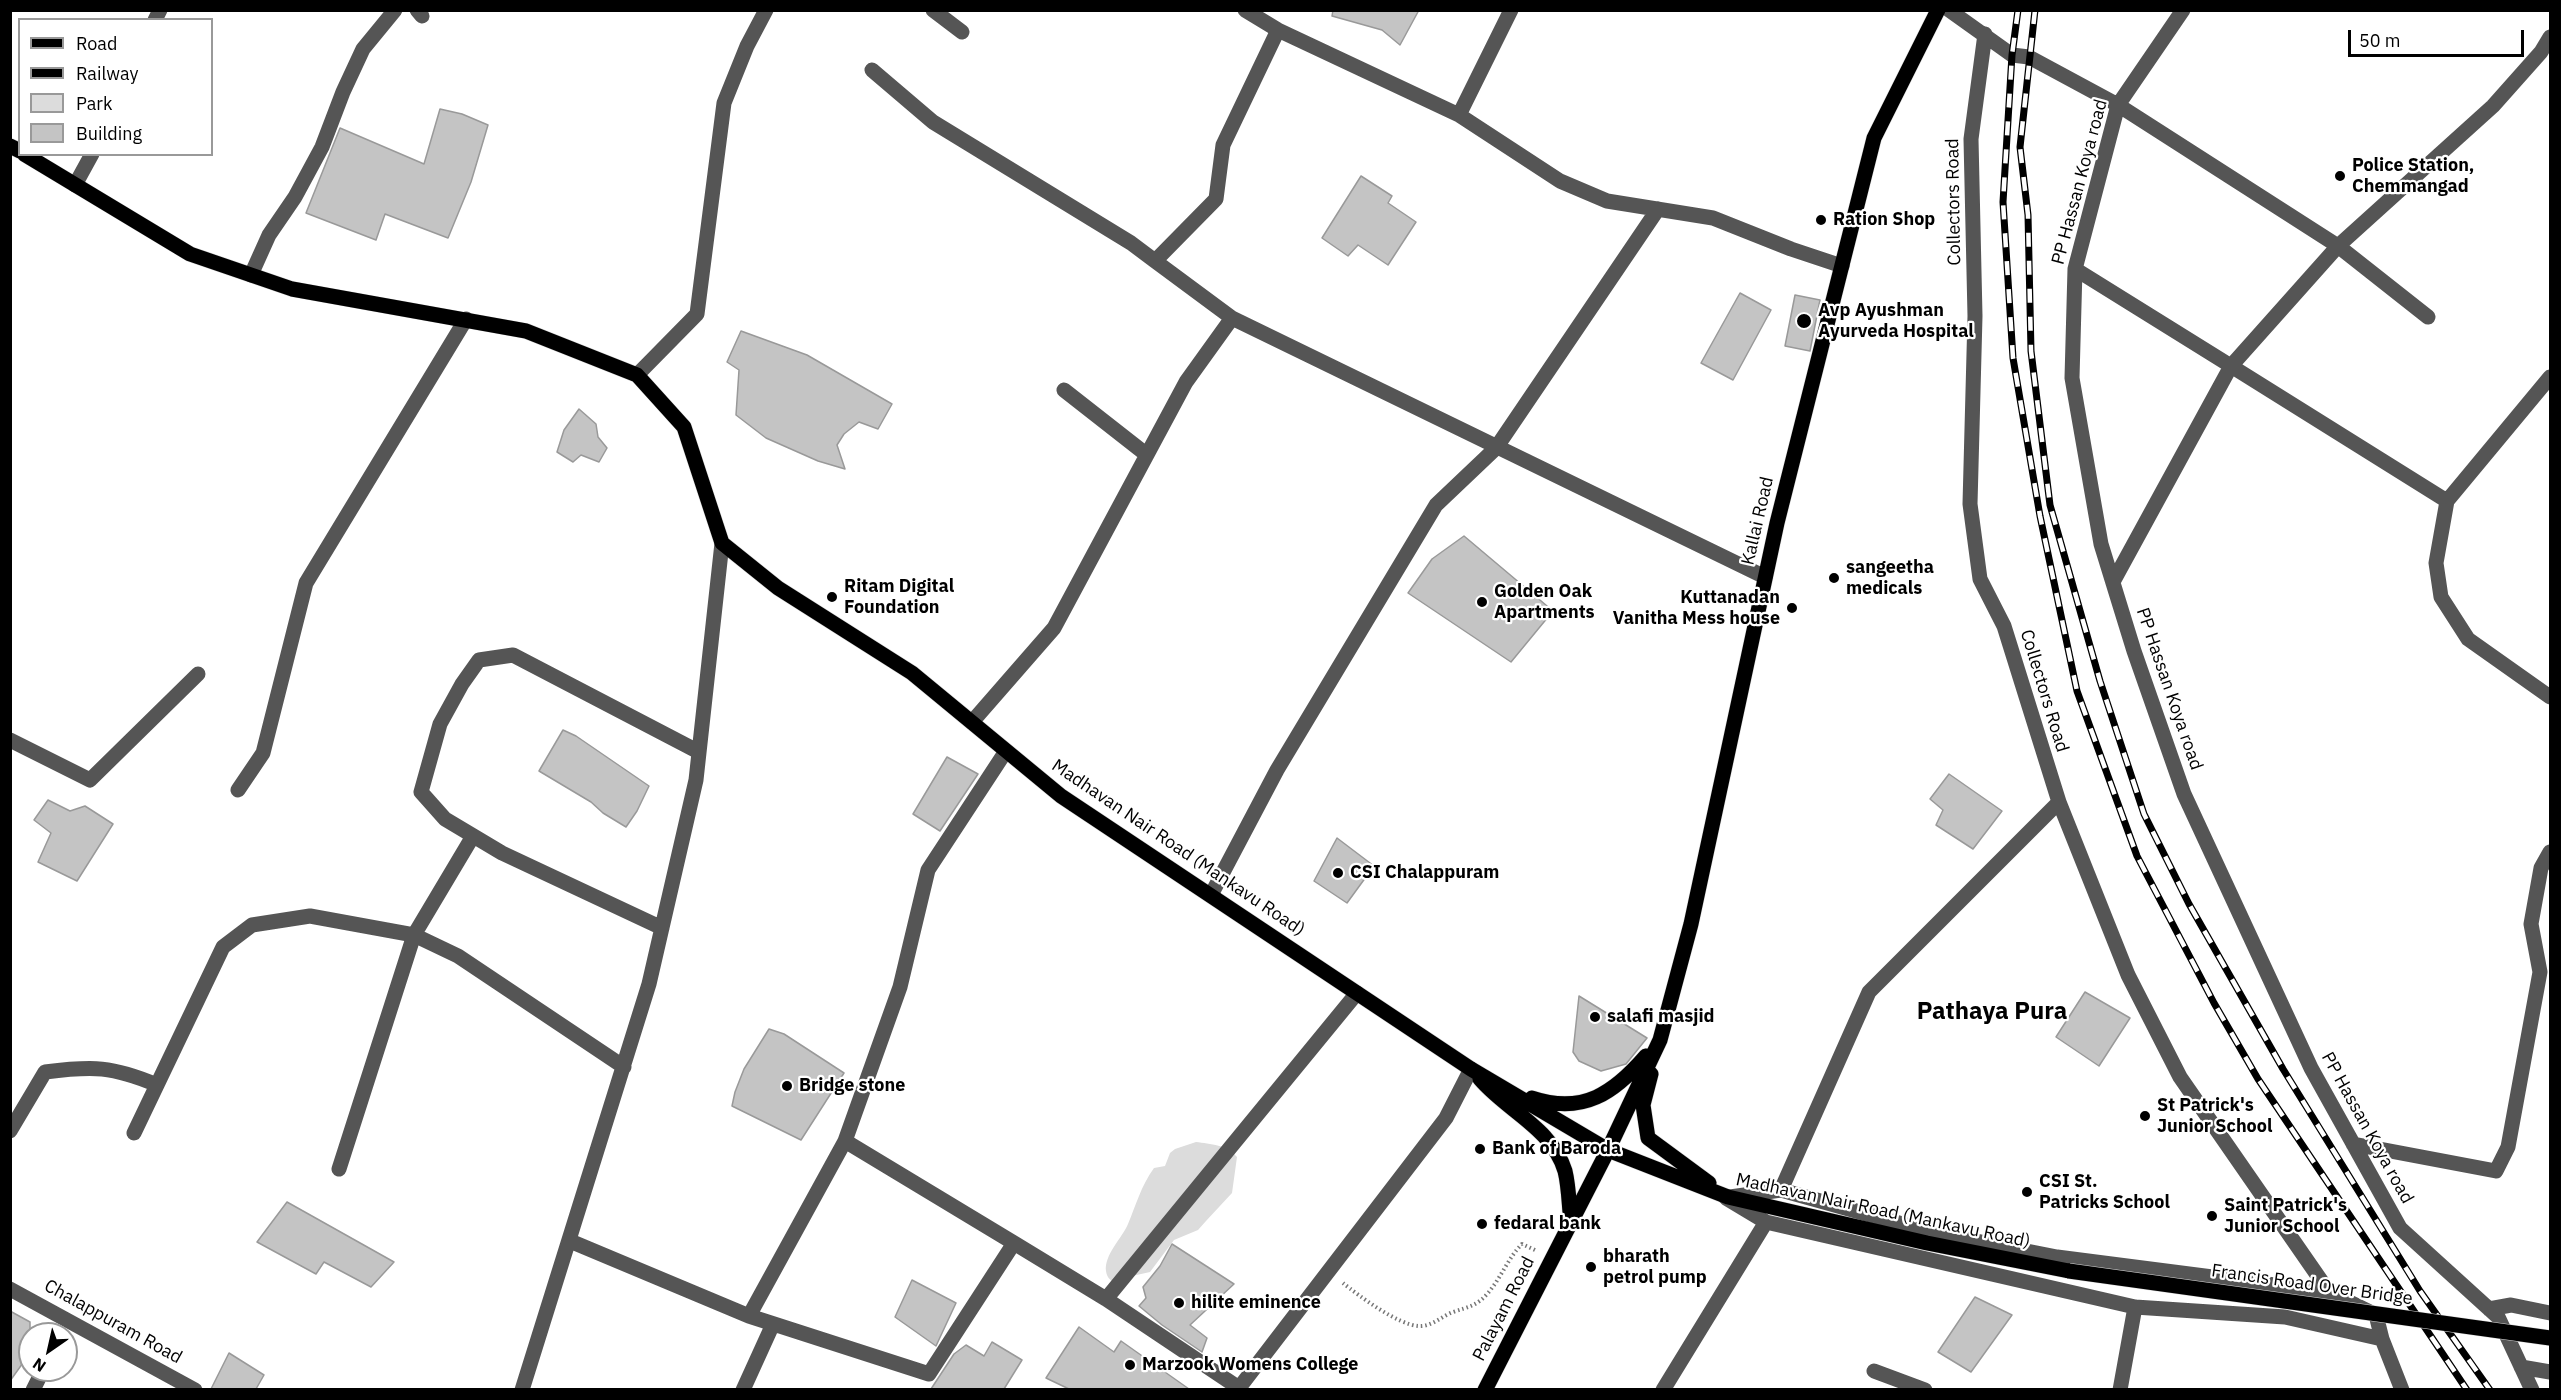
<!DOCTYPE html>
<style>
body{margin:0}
#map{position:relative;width:2561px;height:1400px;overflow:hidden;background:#fff;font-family:"IBM Plex Sans",sans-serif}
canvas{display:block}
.frame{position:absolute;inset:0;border:12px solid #000;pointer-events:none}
.legend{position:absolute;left:18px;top:18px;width:195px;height:138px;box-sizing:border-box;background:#fff;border:2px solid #999;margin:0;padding:8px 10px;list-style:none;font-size:18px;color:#000}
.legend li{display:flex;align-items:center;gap:12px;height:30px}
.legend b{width:30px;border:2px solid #999}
.north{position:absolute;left:18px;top:1322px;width:60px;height:60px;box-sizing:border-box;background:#fff;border:2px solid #999;border-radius:50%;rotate:214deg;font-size:16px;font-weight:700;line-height:24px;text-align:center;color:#000}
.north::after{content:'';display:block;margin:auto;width:21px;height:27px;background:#000;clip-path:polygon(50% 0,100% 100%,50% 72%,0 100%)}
.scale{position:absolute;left:2348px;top:30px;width:176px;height:27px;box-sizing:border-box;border:3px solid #000;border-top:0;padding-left:8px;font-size:18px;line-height:21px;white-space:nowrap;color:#000;-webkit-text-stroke:4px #fff;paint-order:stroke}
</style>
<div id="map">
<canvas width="2561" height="1400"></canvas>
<div class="frame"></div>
<ul class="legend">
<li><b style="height:8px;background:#000"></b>Road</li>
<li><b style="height:8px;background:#000"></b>Railway</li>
<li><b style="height:16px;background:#dcdcdc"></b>Park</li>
<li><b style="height:16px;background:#c4c4c4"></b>Building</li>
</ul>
<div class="north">N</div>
<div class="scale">50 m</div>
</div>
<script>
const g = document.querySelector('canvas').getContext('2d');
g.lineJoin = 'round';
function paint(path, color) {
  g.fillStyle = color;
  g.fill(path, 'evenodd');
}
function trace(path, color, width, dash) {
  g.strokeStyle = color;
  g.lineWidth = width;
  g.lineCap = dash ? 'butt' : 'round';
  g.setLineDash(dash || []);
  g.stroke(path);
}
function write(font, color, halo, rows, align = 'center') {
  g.font = font + ' "IBM Plex Sans",sans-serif';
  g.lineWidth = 4.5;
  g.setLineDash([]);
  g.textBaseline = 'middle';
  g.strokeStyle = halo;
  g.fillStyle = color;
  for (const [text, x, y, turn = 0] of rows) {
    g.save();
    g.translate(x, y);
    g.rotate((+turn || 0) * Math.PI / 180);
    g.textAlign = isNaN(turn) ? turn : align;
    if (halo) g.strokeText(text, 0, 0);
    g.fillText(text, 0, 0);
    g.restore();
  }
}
const green = new Path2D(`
 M1196 1142C1210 1144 1228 1145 1237 1157L1232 1193 1206 1221 1198 1230 1174 1240 1150 1272 1123 1278 1118 1285C1112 1281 1107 1279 1106 1271 1104 1255 1122 1238 1128 1224 1136 1205 1141 1186 1154 1168L1165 1166 1170 1153 1175 1149Z`);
const building = new Path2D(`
 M1333 10H1419L1400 45 1382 30 1332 16Z
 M440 109 462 114 488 125 471 182 448 238 385 214 376 240 306 213 340 128 424 164Z
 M1361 176 1392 196 1388 203 1416 222 1388 265 1358 245 1348 256 1322 238Z
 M1740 293 1771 310 1733 380 1701 363Z
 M1795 295 1820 300 1810 351 1785 346Z
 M741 331 807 355 892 404 878 429 859 422 844 434 837 445 845 469 818 461 766 438 736 415 739 370 727 362Z
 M579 409 596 424 598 437 607 448 599 462 581 455 573 462 557 452 564 430Z
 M1464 536 1553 611 1511 662 1408 593 1432 559Z
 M563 730 576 736 649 786 637 811 626 827 603 813 591 802 539 771Z
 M947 757 978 774 940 831 913 814Z
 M1949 774 2002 811 1973 849 1936 825 1943 810 1930 799Z
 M48 800 70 811 85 806 113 824 77 881 38 862 51 833 34 820Z
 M1337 838 1374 866 1347 903 1314 881Z
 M2085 992 2130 1018 2099 1066 2056 1037Z
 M1579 996 1647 1038 1626 1064 1601 1071 1579 1061 1573 1052Z
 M769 1029 784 1034 844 1073 801 1140 732 1106 735 1092 744 1069Z
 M287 1202 394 1262 371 1287 324 1262 316 1274 257 1242Z
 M1172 1244 1234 1284 1190 1325 1207 1338 1202 1352 1162 1325 1139 1306 1146 1298 1143 1287 1160 1266Z
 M912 1280 956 1303 936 1346 895 1317Z
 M1975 1297 2012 1315 1971 1372 1938 1352Z
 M10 1311 30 1322V1353L10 1381Z
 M1079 1327 1114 1352 1121 1341 1189 1389H1069L1046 1378Z
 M992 1342 1022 1360 1004 1389H931L954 1354 966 1345 984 1356Z
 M229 1353 264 1375 256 1389H211Z`);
const path = new Path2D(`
 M1343 1283C1359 1296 1398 1325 1419 1326 1431 1327 1442 1316 1453 1312 1468 1307 1477 1306 1488 1293 1501 1278 1508 1258 1522 1244L1535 1250`);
const minor = new Path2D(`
 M417 10 422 16
 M933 10 962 32
 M1245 10 1278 30 1459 115 1560 181 1607 201 1713 218 1791 249 1842 266
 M1949 10 2012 55 2029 57 2118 105 2338 246 2428 317
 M2183 10 2118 105 2075 269 2072 378 2101 544 2134 651 2184 794 2311 1068 2400 1228 2498 1317 2532 1390
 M155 20 160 10
 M1985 34 1971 139 1975 316 1970 504 1980 579 2004 626 2059 802 2128 975 2180 1077 2329 1292
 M872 70 933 122 1131 243 1155 261 1216 199 1223 145 1278 30
 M1459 115 1511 10
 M75 185 92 154
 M1155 261 1232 318 1765 577
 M2075 269 2231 366 2113 582
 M251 275 269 235 295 197 322 147 343 92 363 49 395 10
 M637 375 697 314 724 103 747 46 766 10
 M2550 377 2447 501 2436 563 2441 597 2468 639 2550 697
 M1064 390 1147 455
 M2447 501 2231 366 2338 246 2493 106 2541 52 2550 37
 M972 722 1054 628 1186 382 1232 318
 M10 740 90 780 198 674
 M238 790 263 753 306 583 466 319
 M1211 895 1277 770 1436 505 1496 448 1658 209
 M662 928 502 853 445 819 421 792 440 724 462 684 479 660 513 655 699 752
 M10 1131 45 1072C93 1066 112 1066 157 1085
 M134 1133 223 947 252 925 310 916 414 935 473 836
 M845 1141 1014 1243
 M2353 1144 2496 1171 2508 1147 2540 972 2531 924 2541 868 2550 852
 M339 1169 414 935 458 956 624 1067
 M1781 1190 1869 992 2059 802
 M1730 1197 1781 1190 1931 1232 2057 1257 2329 1292 2376 1315 2382 1339 2402 1390
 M1726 1198 1766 1222 2135 1307 2285 1317 2382 1339
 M570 1241 749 1316 929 1374 1014 1243 1106 1299 1357 993
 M10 1289 195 1390
 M1106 1299 1239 1388 1446 1118 1471 1069
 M2489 1309 2511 1305 2550 1313
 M749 1316 845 1141 900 987 928 870 1006 751
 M2521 1367 2550 1372
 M1874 1371 1925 1390
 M33 1390 43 1370
 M522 1390 649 984 696 780 722 543
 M743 1390 773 1324
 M1663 1390 1766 1222
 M2120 1390 2135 1307`);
const major = new Path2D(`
 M10 146 20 151
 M24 154 190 254 292 289 526 331 637 375 684 427 722 543 778 588 912 673 1061 796 1471 1069 1608 1150 1728 1197 1927 1243 2069 1271
 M1651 1074 1643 1105 1648 1138 1709 1183
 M1480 1079C1507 1111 1552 1128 1565 1171 1569 1187 1569 1206 1571 1223
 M1532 1098C1583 1115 1614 1093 1646 1056
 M1485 1390 1608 1150 1660 1040 1691 924 1777 523 1874 138 1938 10`);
const rail = new Path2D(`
 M2018 10 2012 55 2003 202 2013 358 2040 516 2077 691 2137 856 2214 1003 2258 1079 2467 1390
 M2035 10 2020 147 2028 215 2031 351 2050 505 2100 681 2144 814 2189 904 2283 1069 2420 1291 2490 1390`);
const majorBridge = new Path2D(`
 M2069 1271 2550 1338`);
const markers = [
 [2340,176,6,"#000"],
 [1821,220,6,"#000"],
 [1804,321,8,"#000"],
 [1834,578,6,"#000"],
 [832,597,6,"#000"],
 [1482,602,6,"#000"],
 [1792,608,6,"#000"],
 [1338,873,6,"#000"],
 [1595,1017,6,"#000"],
 [787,1086,6,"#000"],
 [2145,1116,6,"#000"],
 [1480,1149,6,"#000"],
 [2027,1192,6,"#000"],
 [2212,1216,6,"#000"],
 [1482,1224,6,"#000"],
 [1591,1267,6,"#000"],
 [1179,1303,6,"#000"],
 [1130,1365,6,"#000"]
];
const poiNames = [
 ["Police Station,",2352,166],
 ["Chemmangad",2352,187],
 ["Ration Shop",1833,220],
 ["Avp Ayushman",1818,311],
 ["Ayurveda Hospital",1818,332],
 ["sangeetha",1846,568],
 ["medicals",1846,589],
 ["Ritam Digital",844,587],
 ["Foundation",844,608],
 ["Golden Oak",1494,592],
 ["Apartments",1494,613],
 ["Kuttanadan",1780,598,"right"],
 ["Vanitha Mess house",1780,619,"right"],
 ["CSI Chalappuram",1350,873],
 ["salafi masjid",1607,1017],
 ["Bridge stone",799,1086],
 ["St Patrick's",2157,1106],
 ["Junior School",2157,1127],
 ["Bank of Baroda",1492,1149],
 ["CSI St.",2039,1182],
 ["Patricks School",2039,1203],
 ["Saint Patrick's",2224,1206],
 ["Junior School",2224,1227],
 ["fedaral bank",1494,1224],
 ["bharath",1603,1257],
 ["petrol pump",1603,1278],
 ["hilite eminence",1191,1303],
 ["Marzook Womens College",1142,1365]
];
const streetNames = [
 ["PP Hassan Koya road",2080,182,-75],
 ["Collectors Road",1954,202,-91],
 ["Kallai Road",1758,521,-77],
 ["PP Hassan Koya road",2169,689,71],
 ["Collectors Road",2044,691,73],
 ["Madhavan Nair Road (Mankavu Road)",1178,848,34],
 ["PP Hassan Koya road",2367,1128,61],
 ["Madhavan Nair Road (Mankavu Road)",1883,1211,12],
 ["Francis Road Over Bridge",2312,1285,8],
 ["Palayam Road",1504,1309,-63],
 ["Chalappuram Road",113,1322,29]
];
const districtNames = [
 ["Pathaya Pura",1992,1012]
];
paint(green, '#dcdcdc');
paint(building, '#c4c4c4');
trace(building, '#999', 1.5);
trace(major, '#dbdbdb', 16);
trace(path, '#777', 4, [1.5, 3]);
trace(minor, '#555', 15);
trace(major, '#000', 15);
trace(rail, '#000', 7);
trace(rail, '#fff', 4.5, [14]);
trace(majorBridge, '#dbdbdb', 16, []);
trace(majorBridge, '#000', 15);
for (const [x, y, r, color] of markers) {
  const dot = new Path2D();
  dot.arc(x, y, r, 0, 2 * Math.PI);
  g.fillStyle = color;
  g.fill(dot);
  trace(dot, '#fff', 2);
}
write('bold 18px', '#000', '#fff', poiNames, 'left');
write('18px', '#000', '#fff', streetNames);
write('bold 24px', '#000', '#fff', districtNames);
</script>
